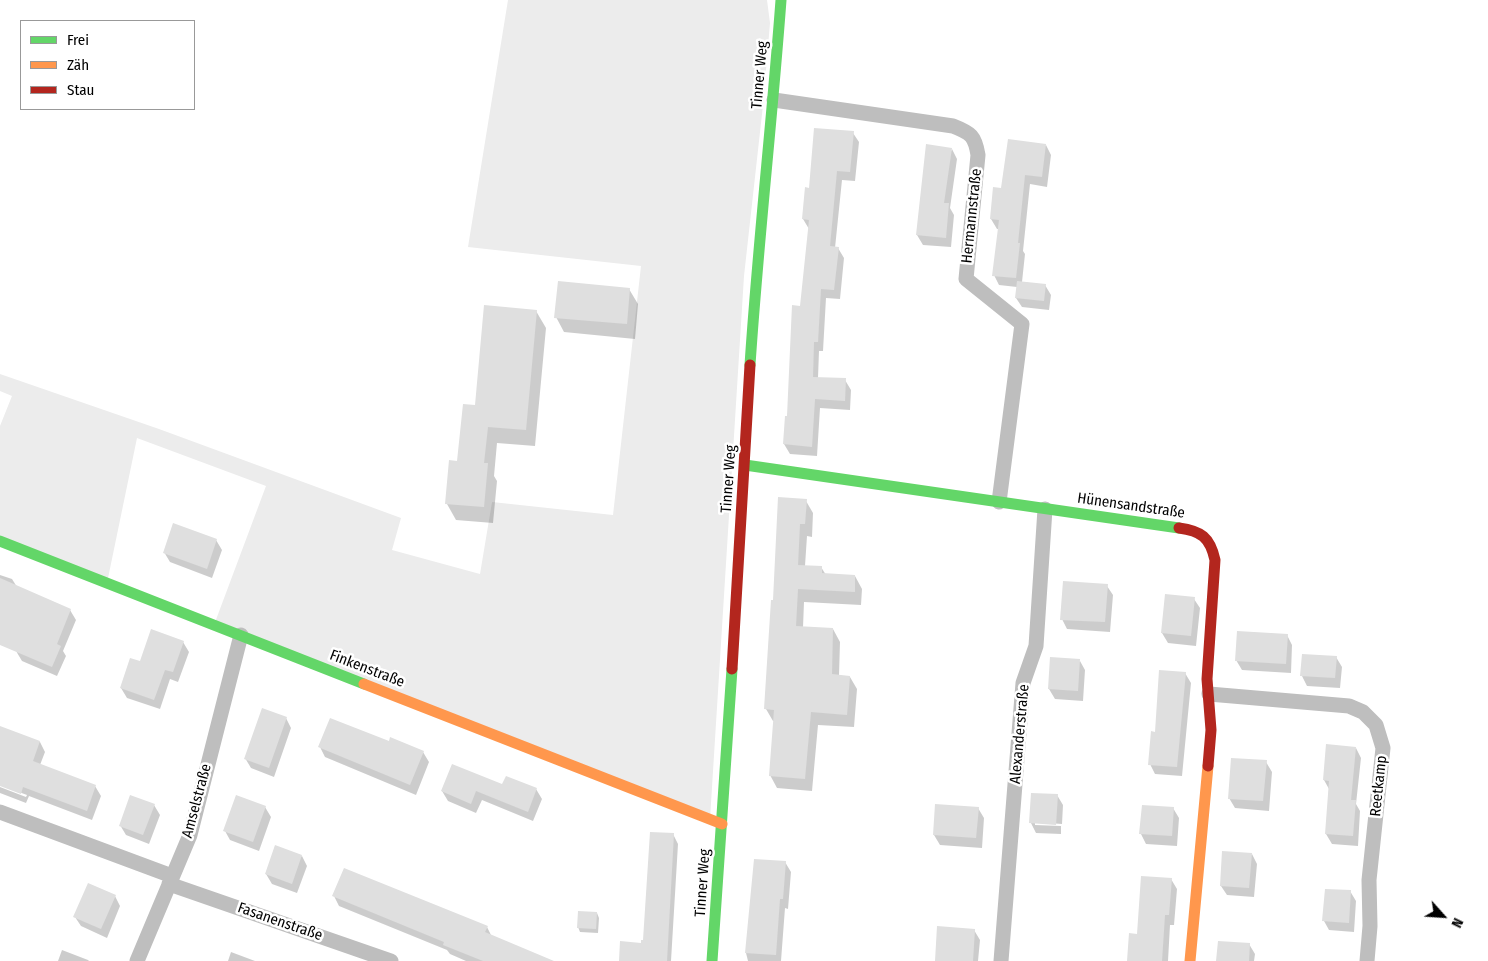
<!DOCTYPE html>
<meta charset="utf-8">
<style>
body{margin:0}
#map{position:relative;width:1488px;height:961px;overflow:hidden;background:#fff;font-family:"Fira Sans Condensed",sans-serif}
canvas{display:block}
.legend{position:absolute;left:20px;top:20px;width:175px;height:90px;box-sizing:border-box;background:#fff;border:1px solid #999;margin:0;padding:6px 9px;list-style:none;font-size:15px;color:#000}
.legend li{display:flex;align-items:center;gap:10px;height:25px}
.legend b{width:25px;border:1px solid #999}
.north{position:absolute;left:1418px;top:891px;width:50px;height:50px;-webkit-text-stroke:4px #fff;paint-order:stroke;rotate:116deg;font-size:14px;font-weight:700;line-height:20px;text-align:center;color:#000}
.north::after{content:'';display:block;margin:auto;width:18px;height:22px;background:#000;clip-path:polygon(50% 0,100% 100%,50% 72%,0 100%)}
</style>
<div id="map">
<canvas width="1488" height="961"></canvas>
<ul class="legend">
<li><b style="height:6px;background:#63d668"></b>Frei</li>
<li><b style="height:6px;background:#ff974d"></b>Zäh</li>
<li><b style="height:6px;background:#b3261e"></b>Stau</li>
</ul>
<div class="north">N</div>
</div>
<script>
const g = document.querySelector('canvas').getContext('2d');
g.lineJoin = 'round';
function paint(path, color) {
  g.fillStyle = color;
  g.fill(path, 'evenodd');
}
function trace(path, color, width, dash) {
  g.strokeStyle = color;
  g.lineWidth = width;
  g.lineCap = dash ? 'butt' : 'round';
  g.setLineDash(dash || []);
  g.stroke(path);
}
function write(font, color, halo, rows, align = 'center') {
  g.font = font + ' "Fira Sans Condensed",sans-serif';
  g.lineWidth = 5;
  g.setLineDash([]);
  g.textBaseline = 'middle';
  g.strokeStyle = halo;
  g.fillStyle = color;
  for (const [text, x, y, turn = 0] of rows) {
    g.save();
    g.translate(x, y);
    g.rotate((+turn || 0) * Math.PI / 180);
    g.textAlign = isNaN(turn) ? turn : align;
    if (halo) g.strokeText(text, 0, 0);
    g.fillText(text, 0, 0);
    g.restore();
  }
}
const green = new Path2D(`
 M508 0H767L770 23 763 105 744 276 710 819 214 625 266 486 137 438 107 583 0 541V426L12 396 0 391V374L159 429 401 518 392 550 480 574 492 502 613 515 641 266 468 247Z`);
const shadow = new Path2D(`
 M853 133 859 142 855 181 842 180 835 248H838L844 258 840 299 826 298 823 351H819L818 378 845 380 851 390 850 410 820 408 817 456 790 454 784 444 801 307 809 229 803 219 810 189Z
 M1046 145 1051 155 1047 187 1030 184 1023 251 1025 254 1022 282 1045 285 1051 295 1049 310 1022 307 1016 298 1017 287 999 285 994 275 999 229H997L991 219 1002 189Z
 M952 149 957 159 950 208 954 215 951 247 923 245 917 235Z
 M629 289 638 304 635 339 564 332 556 317Z
 M536 311 546 328 535 446 497 443 494 476 497 481 493 523 456 520 447 504 476 406Z
 M806 501 813 513 812 537 807 536 805 566 821 567 826 575 855 576 862 589 861 605 804 602 803 628 833 629 840 642 839 676 850 677 857 689 854 727 818 725 812 791 777 788 770 775 774 721H773L766 709 774 602Z
 M216 540 222 550 212 578 170 562 164 552Z
 M0 575 12 579 17 587 70 610 76 620 63 651 66 656 57 676 22 661 16 651 0 622Z
 M1107 586 1113 595 1110 632 1067 629 1062 619Z
 M1194 599 1200 608 1196 646 1168 643 1162 633Z
 M1287 635 1292 645 1291 673 1242 670 1236 660Z
 M183 642 189 652 178 682 170 679 160 709 127 698 121 688 141 663Z
 M1303 655 1336 657 1342 667 1340 688 1307 686 1302 676Z
 M1080 661 1085 670 1083 701 1055 699 1049 689Z
 M1185 673 1191 683 1182 776 1155 774 1150 764 1156 733Z
 M286 718 291 728 274 777 251 768 245 758Z
 M0 727 40 742 45 752 40 765 95 786 101 796 92 820 29 796 26 803 0 793V787L26 797 27 795 0 785Z
 M389 743 423 752 429 762 416 795 325 757 320 747Z
 M1356 748 1361 758 1356 804 1360 811 1358 846 1332 844 1326 834 1329 789 1324 780Z
 M1266 762 1272 772 1269 811 1235 808 1229 798Z
 M503 786 536 789 542 799 533 821 482 800 476 813 448 801 442 791Z
 M1057 795 1063 805 1062 824 1035 822V825L1061 826V834L1036 833 1031 823Z
 M154 805 160 815 149 844 126 835 120 825Z
 M265 807 271 817 259 851 230 840 225 831Z
 M978 808 984 818 982 848 940 845 934 835Z
 M1173 808 1179 818 1177 846 1146 844 1141 834Z
 M673 834 678 844 671 961H620L644 941Z
 M1252 854 1257 864 1254 897 1227 895 1221 886Z
 M302 856 307 866 297 893 272 884 266 874Z
 M785 862 791 872 788 909 785 908 781 961H748L746 953Z
 M1171 879 1177 889 1174 925H1170L1168 961H1128L1138 935Z
 M1350 891 1356 901 1354 932 1329 930 1324 921Z
 M115 896 120 906 107 938 81 926 75 917Z
 M334 896 487 927 492 937 544 961H466L450 954 447 950 339 906Z
 M597 913 599 918 598 933 580 932 578 927Z
 M974 930 980 940 978 961H936Z
 M1249 944 1255 954 1254 961H1217Z
 M62 950 88 960 89 961H58Z
 M231 952 255 961H228Z`);
const building = new Path2D(`
 M814 128 854 131 850 172 837 171 830 246 839 247 834 290 821 289 818 342H814L813 377 846 378 845 401 815 399 812 447 783 444 785 416H787L792 305 800 306 809 220 802 219 805 187 809 188Z
 M1008 139 1046 144 1042 177 1025 175 1018 243H1020L1016 278 992 276 999 220 990 219 993 187 1001 188Z
 M926 144 952 148 944 203H949L946 238 916 235Z
 M558 281 630 288 627 324 554 318Z
 M1017 281 1046 284 1044 301 1015 298Z
 M484 305 537 310 526 430 488 427 484 463H488L484 507 445 504 449 460 457 461 463 404 475 405Z
 M778 497 807 499 805 524H800L798 565 822 566V573L855 575V592L798 589 796 626 833 628 832 674 850 676 847 715 811 712 805 779 769 776 774 710 764 709 771 600H773Z
 M173 523 217 539 207 569 163 553Z
 M0 578 71 609 57 644 61 646 52 667 0 645Z
 M1063 581 1108 584 1105 622 1060 620Z
 M1165 594 1195 597 1191 636 1161 633Z
 M151 629 184 641 173 672 165 670 154 700 120 688 130 658 140 661Z
 M1237 631 1288 634 1286 664 1235 661Z
 M1302 654 1337 656 1335 678 1300 676Z
 M1050 657 1080 659 1078 691 1048 689Z
 M1159 670 1186 672 1177 767 1148 765 1151 731 1155 732Z
 M262 708 287 717 269 768 244 759Z
 M330 718 389 741 390 737 424 751 410 785 318 747Z
 M0 726 40 741 33 761 96 785 87 811 23 787 21 794 0 786Z
 M1326 744 1356 747 1351 800H1356L1353 836 1325 834 1329 781 1323 780Z
 M1231 758 1267 760 1263 801 1228 799Z
 M452 764 502 784 506 776 537 788 528 812 476 791 471 804 441 791Z
 M1031 793 1058 794 1056 825 1029 823Z
 M130 795 155 804 143 835 119 826Z
 M236 795 266 806 253 842 223 831Z
 M935 804 979 807 976 838 933 835Z
 M1142 805 1174 807 1172 836 1139 834Z
 M650 832 674 833 667 961H619L620 941 641 943V940H643Z
 M275 845 302 855 292 884 265 874Z
 M1222 851 1252 853 1249 888 1220 886Z
 M754 859 786 861 783 899H780L776 955 745 953Z
 M344 868 488 926 485 932 554 961H483L443 945 444 942 332 896Z
 M1141 876 1172 878 1169 915H1165L1162 961H1127L1129 933 1137 934Z
 M88 883 116 895 101 929 73 917Z
 M1325 889 1351 890 1349 923 1322 921Z
 M578 911 597 912 596 929 577 928Z
 M937 926 975 929 973 961H935Z
 M1218 941 1250 943 1249 961H1216Z`);
const street = new Path2D(`
 M774 100 953 126C971 133 975 136 978 155L966 279 1022 324 999 502
 M1209 694 1349 706 1363 712 1376 725 1383 748 1369 880 1370 926 1367 961
 M0 812 172 876
 M169 884 391 961
 M137 961 190 835 241 635
 M1001 961 1023 683 1036 646 1045 509`);
const fast = new Path2D(`
 M750 365C758 243 772 122 781 0
 M745 465 1179 528
 M0 541 364 684
 M712 961 732 669`);
const slow = new Path2D(`
 M364 684 722 824
 M1190 961 1208 766`);
const jam = new Path2D(`
 M1179 528C1201 531 1210 537 1215 560L1207 679 1211 730 1208 766
 M732 669 750 365`);
const streetNames = [
 ["Tinner Weg",760,75,-85],
 ["Hermannstraße",972,216,-84],
 ["Tinner Weg",729,479,-86],
 ["Hünensandstraße",1131,506,8],
 ["Finkenstraße",367,669,21],
 ["Alexanderstraße",1020,734,-85],
 ["Reetkamp",1379,786,-84],
 ["Amselstraße",197,801,-75],
 ["Tinner Weg",703,883,-86],
 ["Fasanenstraße",280,922,19]
];
paint(green, '#ececec');
paint(shadow, '#0003');
paint(building, '#dfdfdf');
trace(street, '#bebebe', 15);
trace(fast, '#63d668', 11);
trace(slow, '#ff974d', 11);
trace(jam, '#b3261e', 11);
write('15px', '#000', '#fff', streetNames);
</script>
